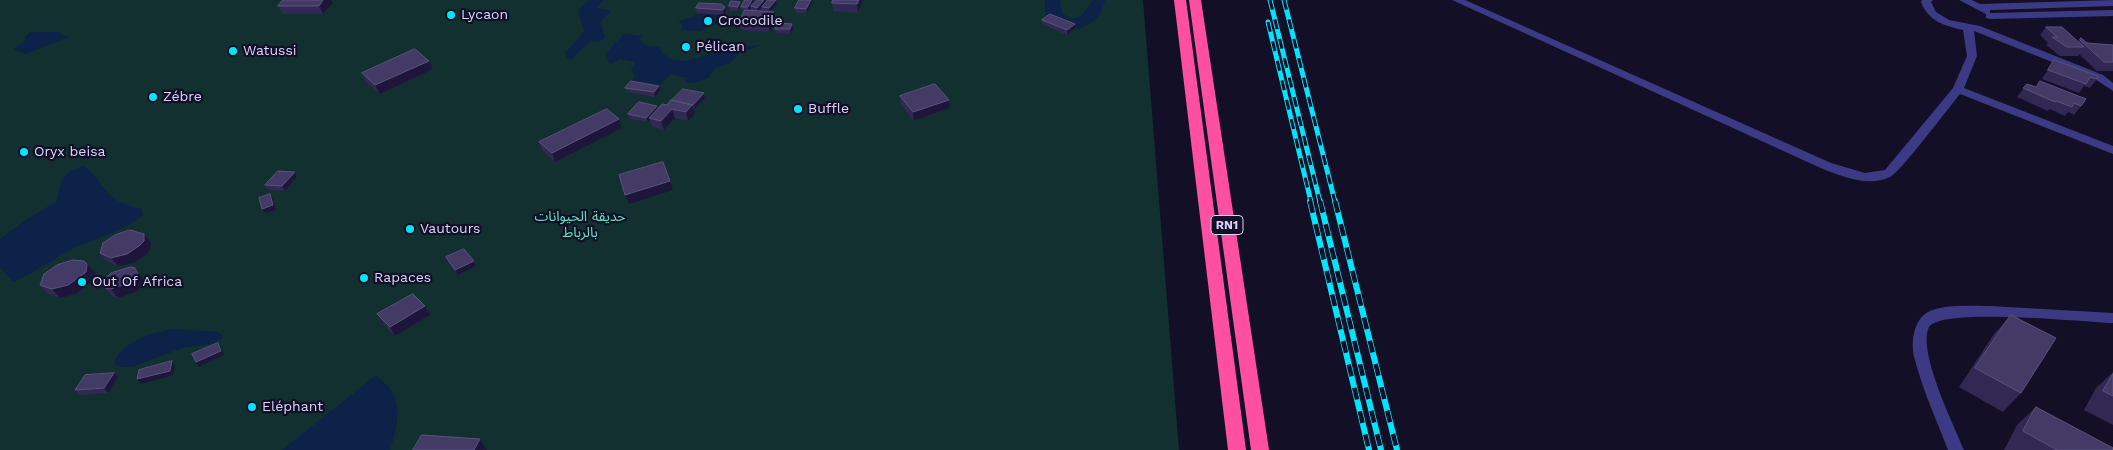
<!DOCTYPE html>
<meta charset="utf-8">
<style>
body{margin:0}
canvas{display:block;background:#130f26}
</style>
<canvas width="2113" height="450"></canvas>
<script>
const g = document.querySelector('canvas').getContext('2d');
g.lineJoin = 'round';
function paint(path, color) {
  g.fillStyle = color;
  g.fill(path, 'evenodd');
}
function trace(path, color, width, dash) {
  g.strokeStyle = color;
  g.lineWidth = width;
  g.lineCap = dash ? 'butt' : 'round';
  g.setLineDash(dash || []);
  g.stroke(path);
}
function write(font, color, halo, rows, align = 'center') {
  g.font = font + ' "Work Sans","Noto Sans Arabic",sans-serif';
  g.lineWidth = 4.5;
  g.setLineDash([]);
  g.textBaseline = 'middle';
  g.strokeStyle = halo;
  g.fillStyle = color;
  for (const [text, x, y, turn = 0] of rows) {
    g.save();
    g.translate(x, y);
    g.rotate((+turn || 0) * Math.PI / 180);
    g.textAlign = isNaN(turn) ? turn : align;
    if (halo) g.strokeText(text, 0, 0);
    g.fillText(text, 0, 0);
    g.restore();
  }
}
const green = new Path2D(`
 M0 0H1143L1179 450H0Z`);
const water = new Path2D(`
 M589 0H604L596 8 611 11 600 22 605 37 599 42 590 41 572 59 567 58 565 53 584 31 578 10Z
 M1045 0H1060L1062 13 1071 19 1081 16 1093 0H1105C1102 15 1094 23 1079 29L1051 18 1045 13Z
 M699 14 721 15 727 19 701 31 682 30V24L678 22Z
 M37 32H60L62 35 69 37 25 54 14 49 25 41V37L29 33Z
 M624 34 643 36 639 39C645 48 652 46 660 47L662 53 673 60 686 61 730 48 762 45 740 52 730 63 715 68 708 78 693 83 685 82 688 78 670 74 656 90 626 88 635 77 631 69 636 62 620 59 610 64 605 54Z
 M84 166C110 188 102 200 141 209L143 215C122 233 91 238 67 252 48 262 33 274 13 282L0 267V239L24 221 56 202C63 181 59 172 84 166Z
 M173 329 219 332 223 337 212 344 182 348 132 367H120L114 363C123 340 152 333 173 329Z
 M375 376C405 393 399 422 390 450H282Z`);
const minor = new Path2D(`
 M1452 0H1465L1831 163 1865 173 1885 170 1953 88 1967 56 1963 30C1945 26 1928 21 1921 2L1922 0H1933L1931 2 1936 12 1949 20 1980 26 2103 75 2113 83V91L2095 79 1974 31 1977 56 1964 88 2113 146V154L1960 94C1949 107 1900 173 1890 177 1868 187 1844 177 1823 169Z
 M1959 0H1972L1980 4 2113 0V6L1990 10V13L2113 10V16L1990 19 1986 18V14Z
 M1989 306 2113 313V323C2086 322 1940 307 1929 327 1917 351 1954 425 1964 450H1948C1937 421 1923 391 1915 360 1910 345 1913 320 1928 312 1943 304 1972 306 1989 306Z`);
const highway = new Path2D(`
 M1174 0H1186L1246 450H1228Z
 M1189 0H1201L1269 450H1251Z`);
const railFar1 = new Path2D(`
 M1270 0 1320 202
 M1284 0 1335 202
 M1268 22 1311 202`);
const rail = new Path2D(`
 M1310 201 1369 450
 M1320 201 1381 450
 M1335 201 1397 450`);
const wall = new Path2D(`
 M757 0H766V2L776 0 777 4 771 11 774 12 776 20 770 32 741 30 739 22 744 11H742L741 7 755 2Z
 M813 0 807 13H796L795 8Z
 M863 0 858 13 833 11 832 3Z
 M740 2 741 6 738 11H730L729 6Z
 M333 3 323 14H283L278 6Z
 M721 4 726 11 724 15 697 13 696 8Z
 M1042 20 1075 29 1067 35 1042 24Z
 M2046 27 2078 42 2081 38 2087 43 2113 45V71H2097L2079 54 2078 56H2060L2046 45 2048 43 2040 35Z
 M775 29H793L791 34 776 33Z
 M2054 60 2097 79 2090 88 2084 86 2079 93 2042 79Z
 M429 61 433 69 380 94 366 82 362 73Z
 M2027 84 2036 87 2081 106 2074 115 2068 112 2065 116 2050 109 2048 111 2017 97Z
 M659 86 661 90 655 97 627 92 625 88Z
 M704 93 705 98 695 109H693L695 114 688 121 675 118 664 130 652 127 650 120 648 122 630 119 628 114 658 109 667 105 673 101 672 100Z
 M900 96 949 108 914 121 901 105Z
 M619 119 622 128 555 162 543 151 539 142Z
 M297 176 285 191 268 190 265 185Z
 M151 243 150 250 146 255 134 263 118 266 107 262 100 253Z
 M446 257 476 266 458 275 448 262Z
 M135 268 142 277 145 283 138 291 118 298 113 297 105 288Z
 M95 273 93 281 76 294 60 298 48 294 40 285Z
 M425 306 430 315 395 336 383 323 377 314Z
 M2011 315 2021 393 2003 412 1959 387 1994 334Z
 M2113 372V425L2084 410 2096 388Z
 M118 377 108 393 79 395 75 390Z
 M2036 407 2113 450H2004L2017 425Z`);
const shadedWall = new Path2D(`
 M323 0H331L333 3 323 14 319 6Z
 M752 0H754L755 2 751 6V8L749 12 748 7Z
 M764 0H766V3L758 12 757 8Z
 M776 0 777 4 770 12 769 8Z
 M811 0H813L807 13 806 9Z
 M859 0H863L858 13 857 4Z
 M740 2 741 6 738 11V7Z
 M725 7 726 11 724 15 723 10Z
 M774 12 776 20 770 32 768 23Z
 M792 24 793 29 791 34 790 29Z
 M1075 24V29L1067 35V30Z
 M429 61 433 69 380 94 375 85Z
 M659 86 661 90 655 97 654 92Z
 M704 93 705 98 695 109 693 105Z
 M949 100V108L914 121 913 112Z
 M692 105 695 114 688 121 686 112Z
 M657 106 658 111 649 118 650 120 648 122 646 118Z
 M672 109 675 118 664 130 661 121Z
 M619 119 622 128 555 162 552 153Z
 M295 172 297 176 285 191 282 186Z
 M670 181 673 190 629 204 625 195Z
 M270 194 273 199 276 210 265 213 262 209Z
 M144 234 151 243 150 250 146 255 134 263 118 266 111 258Z
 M474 261 476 266 458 275 455 270Z
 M87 264 95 273 93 281 76 294 60 298 52 289Z
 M135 268 142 277 145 283 138 291 118 298 111 289Z
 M425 306 430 315 395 336 390 327Z
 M218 343 221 347 224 355 199 367 196 362Z
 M172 361 175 366 173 375 141 384 137 379Z
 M114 373 118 377 108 393 104 388Z
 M480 439 487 450H474Z`);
const building = new Path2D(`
 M283 0H323L319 6H278Z
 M745 0H752L748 7H741Z
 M757 0H764L757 8 751 6Z
 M768 0H776L769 8 762 7Z
 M799 0H811L806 9 795 8Z
 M833 0H859L857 4 832 3Z
 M731 1 740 2 738 7 729 6Z
 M699 3 721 4 725 7 723 10 696 8Z
 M745 10 774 12 768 23 739 22Z
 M1050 14 1075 24 1067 30 1042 20Z
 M778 23 792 24 790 29H775Z
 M2046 27H2062L2084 47H2067L2052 37H2057Z
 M2081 38 2087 43 2113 45V62H2104L2080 40Z
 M415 49 429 61 375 85 362 73Z
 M2054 60 2098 76 2097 79 2090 77 2086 84 2048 70Z
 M631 81 659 86 654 92 625 88Z
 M2040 81 2086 99 2081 106 2074 103 2072 107 2056 101 2055 102 2023 88 2027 84 2036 87Z
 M935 84 949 100 913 112 900 96Z
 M683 89 704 93 693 105 672 100Z
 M671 100 692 105 686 112 672 109 661 121 649 118 662 104 667 105Z
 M639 102 657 106 646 118 628 114Z
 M607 109 619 119 552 153 539 142Z
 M663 162 670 181 625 195 619 175Z
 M278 171 295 172 282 186 265 185Z
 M270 194 273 205 262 209 259 198Z
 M130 230 144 234V241L139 246 127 254 111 258 100 253 103 243 115 235Z
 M464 249 474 261 455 270 446 257Z
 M73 260 84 261 87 264 86 272 68 285 52 289 40 285 44 274 57 265Z
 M131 267 135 268 138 274 131 282 111 289 105 288 102 282 111 273Z
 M413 294 425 306 390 327 377 314Z
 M2011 315 2056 338 2021 393 1975 368Z
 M218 343 221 351 196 362 192 354Z
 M172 361 170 371 137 379 139 370Z
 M114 373 104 388 75 390 85 375Z
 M2113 374V396L2103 391Z
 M2036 407 2113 448V450H2057L2023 431Z
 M422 435 480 439 474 450H413Z`);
const markers = [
 [451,15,5,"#00e5ff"],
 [708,21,5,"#00e5ff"],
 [686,47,5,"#00e5ff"],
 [233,51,5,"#00e5ff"],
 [153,97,5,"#00e5ff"],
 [798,109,5,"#00e5ff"],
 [24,152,5,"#00e5ff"],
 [410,229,5,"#00e5ff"],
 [364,278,5,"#00e5ff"],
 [82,282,5,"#00e5ff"],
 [252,407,5,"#00e5ff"]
];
const shields = [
 [1227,225,32]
];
const shieldNames = [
 ["RN1",1227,225]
];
const poiNames = [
 ["Lycaon",461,15],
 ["Crocodile",718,21],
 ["Pélican",696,47],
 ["Watussi",243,51],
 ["Zébre",163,97],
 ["Buffle",808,109],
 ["Oryx beisa",34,152],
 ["Vautours",420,229],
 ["Rapaces",374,278],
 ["Out Of Africa",92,282],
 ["Eléphant",262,407]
];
const parkNames = [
 ["حديقة الحيوانات",580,217],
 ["بالرباط",580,233]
];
paint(green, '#12302f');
paint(water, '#0c2248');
paint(minor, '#3d3a85');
paint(highway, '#ff4fa3');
trace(railFar1, '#00e5ff', 5);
trace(rail, '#00e5ff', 6);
trace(railFar1, '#130f26', 3, [10]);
trace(rail, '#130f26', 4.5, [12]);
paint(wall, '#312854');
paint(shadedWall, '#1d163a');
paint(building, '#433a66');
trace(building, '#5a527e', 1);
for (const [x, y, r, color] of markers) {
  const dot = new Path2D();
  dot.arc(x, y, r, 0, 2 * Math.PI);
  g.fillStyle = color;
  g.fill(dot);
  trace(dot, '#130f26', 2);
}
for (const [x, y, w] of shields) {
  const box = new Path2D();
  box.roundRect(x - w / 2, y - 9.5, w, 19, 4);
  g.fillStyle = '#130f26';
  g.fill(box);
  trace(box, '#d9d4ff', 1);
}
write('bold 12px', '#d9d4ff', null, shieldNames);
write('14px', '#d9d4ff', '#130f26', poiNames, 'left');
write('14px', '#5fe0c0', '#130f26', parkNames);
</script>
